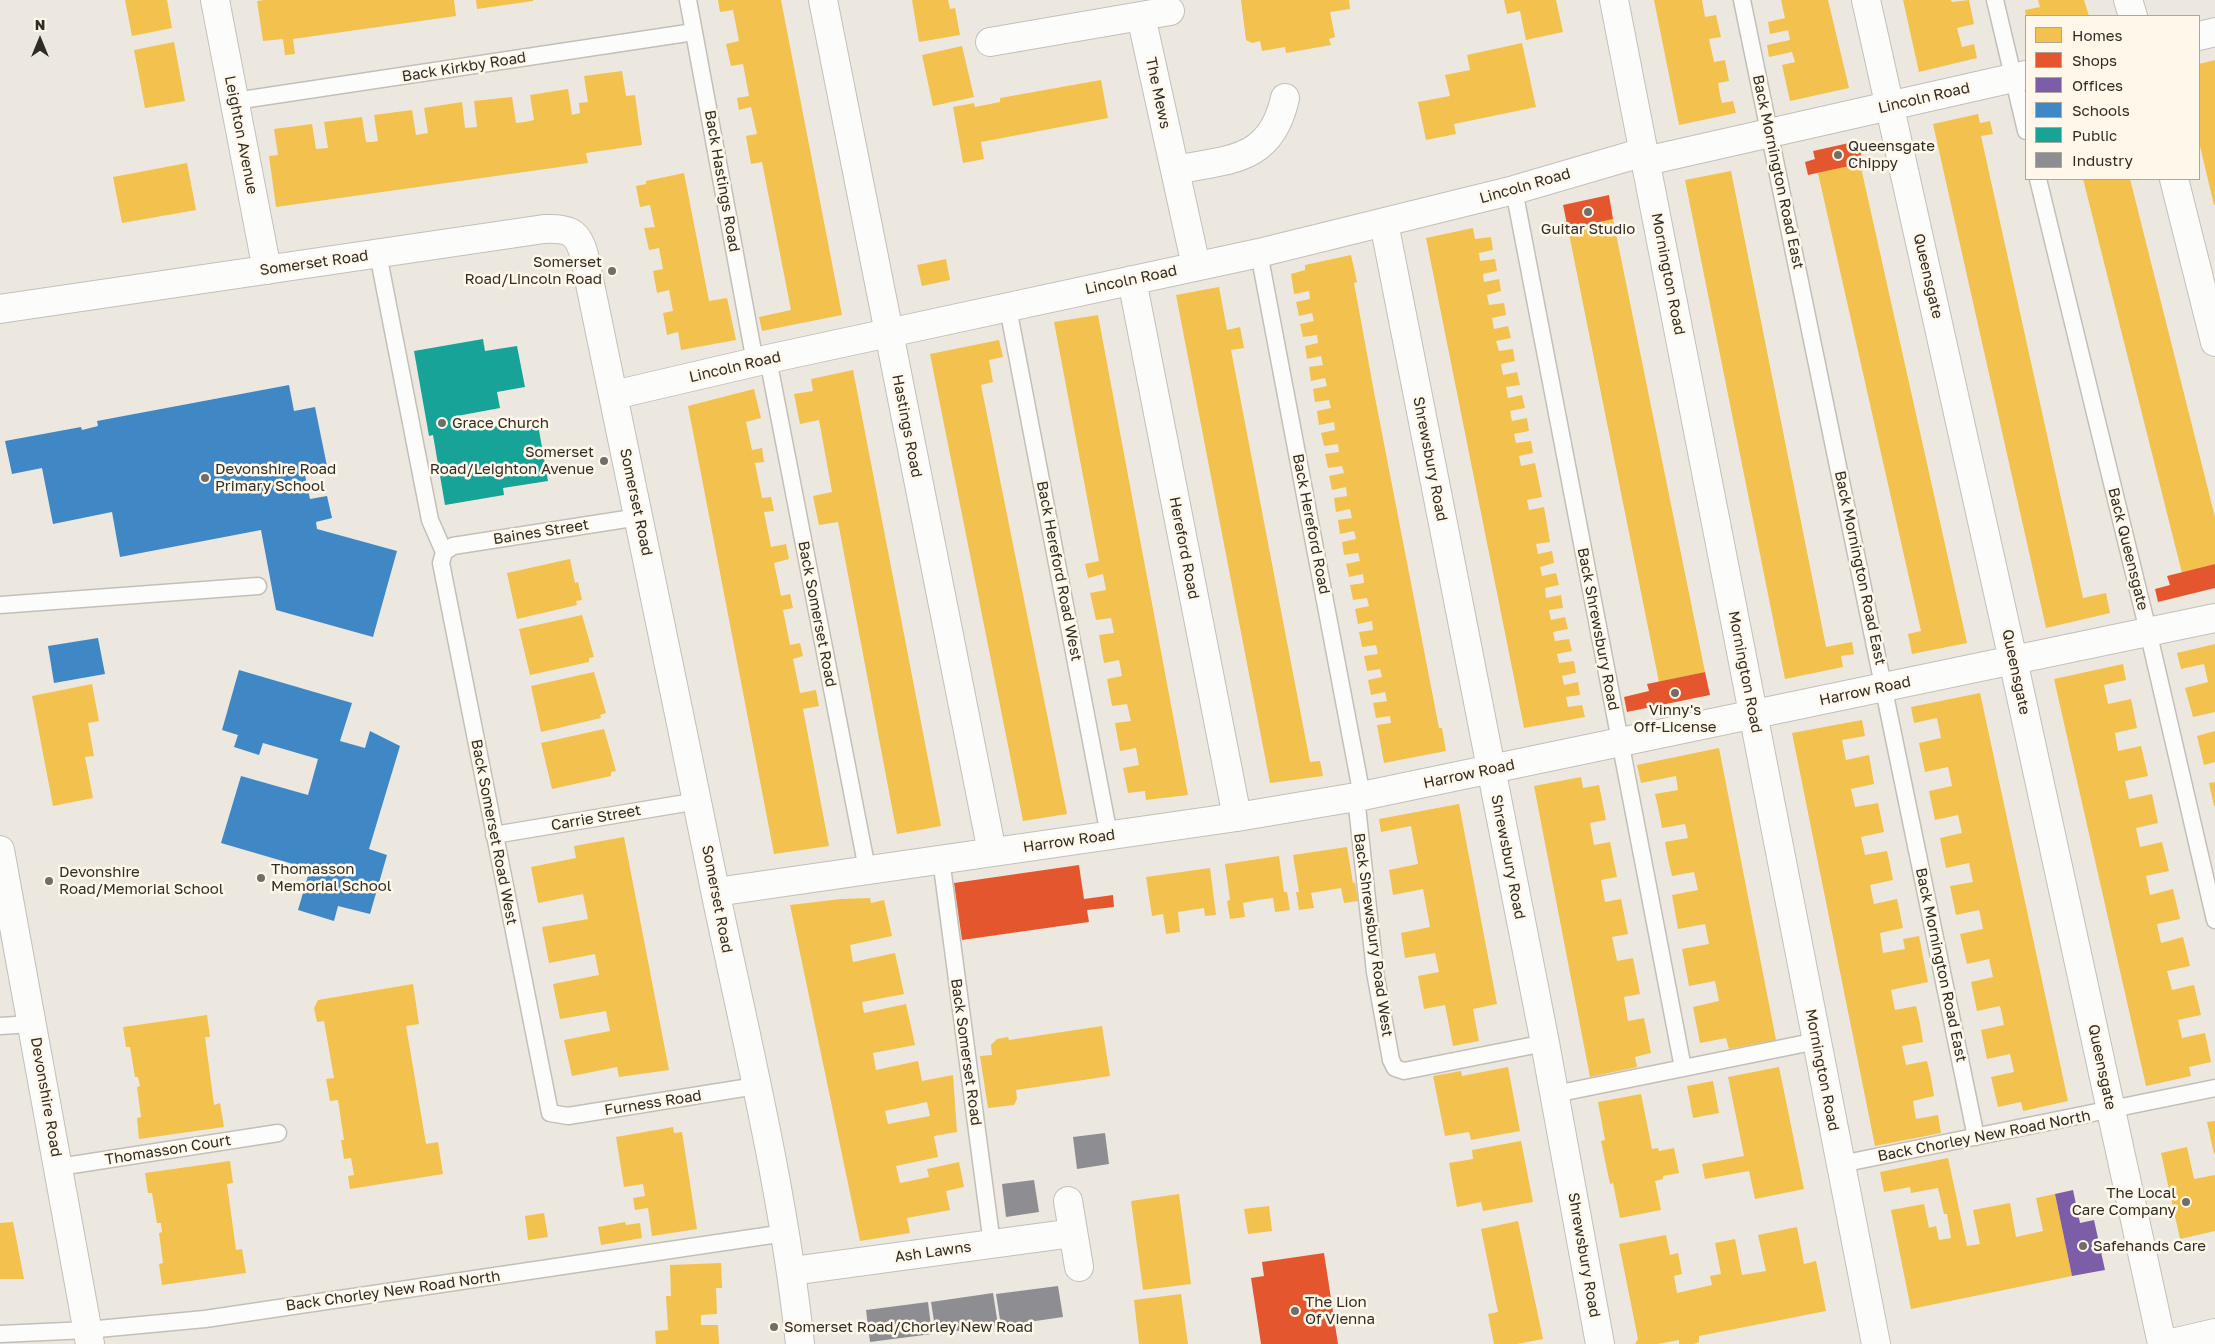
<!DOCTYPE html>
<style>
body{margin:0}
#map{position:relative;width:2215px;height:1344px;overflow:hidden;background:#ede8df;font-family:"Golos Text",sans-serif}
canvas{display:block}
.legend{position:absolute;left:2025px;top:15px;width:175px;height:165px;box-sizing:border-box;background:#fff8ea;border:1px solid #aca69b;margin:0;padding:6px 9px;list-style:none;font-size:15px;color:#2f2b25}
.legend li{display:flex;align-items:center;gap:10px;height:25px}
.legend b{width:25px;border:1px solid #aca69b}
.north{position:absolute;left:15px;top:15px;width:50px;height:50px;-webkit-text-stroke:4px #fff8ea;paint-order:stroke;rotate:0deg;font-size:14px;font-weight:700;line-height:20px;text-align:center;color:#2f2b25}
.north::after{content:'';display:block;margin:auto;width:18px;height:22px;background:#2f2b25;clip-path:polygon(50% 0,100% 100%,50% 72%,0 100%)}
</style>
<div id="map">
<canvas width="2215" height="1344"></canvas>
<ul class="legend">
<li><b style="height:14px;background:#f2c14e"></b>Homes</li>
<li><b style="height:14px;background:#e4572e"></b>Shops</li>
<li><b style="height:14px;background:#7b5ea7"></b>Offices</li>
<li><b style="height:14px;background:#3f88c5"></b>Schools</li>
<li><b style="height:14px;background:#17a398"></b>Public</li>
<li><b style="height:14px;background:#8d8d92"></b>Industry</li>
</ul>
<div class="north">N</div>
</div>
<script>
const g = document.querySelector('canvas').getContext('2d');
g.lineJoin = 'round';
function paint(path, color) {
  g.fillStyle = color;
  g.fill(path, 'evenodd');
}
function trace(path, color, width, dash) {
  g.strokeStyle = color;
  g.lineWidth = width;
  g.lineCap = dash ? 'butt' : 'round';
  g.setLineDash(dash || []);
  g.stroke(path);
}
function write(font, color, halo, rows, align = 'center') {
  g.font = font + ' "Golos Text",sans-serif';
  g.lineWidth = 5;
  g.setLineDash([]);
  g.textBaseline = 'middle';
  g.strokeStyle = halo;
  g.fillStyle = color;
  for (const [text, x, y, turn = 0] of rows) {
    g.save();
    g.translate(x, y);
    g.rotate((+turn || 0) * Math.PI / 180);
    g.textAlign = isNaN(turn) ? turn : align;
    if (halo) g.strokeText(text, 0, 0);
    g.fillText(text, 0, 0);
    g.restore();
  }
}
const homes = new Path2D(`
 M125 0H167L172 28 132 36Z
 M264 0H454L456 16 293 39 295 54 285 55 283 39 263 41 257 1Z
 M476 0H533V1L477 9Z
 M718 0H781L842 315 762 331 759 317 791 310 762 162 751 164 746 136 757 134 751 107 739 110 737 98 749 96 743 64 731 66 726 44 739 41 733 10 720 12Z
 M912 0H948L950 9 955 8 960 35 919 42Z
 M1241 0H1349L1350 9 1330 12 1335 37 1329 39 1331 45 1286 53 1285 47 1262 51 1260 41 1252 43 1246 40Z
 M1504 0H1556L1563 32 1526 40 1520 11 1507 14Z
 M1654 0H1702L1705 17 1716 15 1721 37 1709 39 1714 62 1725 60 1729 81 1718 83 1720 95 1722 103 1733 101 1736 113 1679 125Z
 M1781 0H1828L1849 88 1790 101 1782 65 1795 62 1792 52 1769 57 1767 45 1790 40 1788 30 1770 34 1768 22 1785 18Z
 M1903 0H1951L1952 2 1969 0 1974 24 1957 28 1962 47 1974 44 1977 58 1919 72Z
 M2038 0H2084L2089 16H2026L2025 10 2040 7Z
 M174 42 185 101 145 108 134 50Z
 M1522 43 1536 107 1454 124 1456 134 1426 140 1418 102 1450 96 1445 75 1470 70 1467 55Z
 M962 46 974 97 933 106 922 55Z
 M2215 60V205H2214L2199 142V64Z
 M622 71 626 96 635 95 642 145 586 153 588 163 276 207 269 156 278 155 274 129 312 124 316 149 328 148 324 122 362 117 366 142H372L378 141 374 115 412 110 416 135 428 133 424 108 462 102 465 128 477 127 474 101 512 97 516 123 525 122 534 120 530 95 568 89 572 115 580 113 579 103 588 102 584 76Z
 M1101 80 1108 118 981 142 984 159 963 163 953 107 974 103 975 107 1000 102V98Z
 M1978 114 1980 123 1990 121 1993 134 1981 136 2083 598 2106 593 2110 613 2046 628 1933 124Z
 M187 163 196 210 122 223 113 177Z
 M1860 163 1967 643 1912 654 1908 634 1921 631 1818 173Z
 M1731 171 1826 647 1852 642 1854 654 1841 656 1843 667 1785 679 1685 180Z
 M684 173 709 301 727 298 736 340 681 350 678 332 667 335 663 313 673 311 669 290 657 293 653 271 663 269 659 248 649 250 644 228 655 227 654 224 650 205 640 207 636 186 646 184V181Z
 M2083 179H2130L2215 517V564L2182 573Z
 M1613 219 1705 672 1659 682 1568 229Z
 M1473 228 1475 239 1491 237 1493 250 1479 253 1480 261 1495 259 1497 271 1483 274 1484 282 1499 279 1501 291 1487 295 1489 305 1504 303 1506 315 1492 318 1494 329 1508 326 1511 338 1496 341 1499 351 1513 349 1515 361 1501 364 1503 375 1517 372 1520 385 1506 387 1508 398 1522 395 1525 408 1510 411 1512 421 1527 418 1529 431 1514 434 1516 443 1531 441 1533 453 1519 456 1521 466 1535 463 1542 497 1527 500 1529 510 1544 507 1550 542 1536 544 1538 554 1552 551 1554 563 1540 567 1542 576 1556 573 1559 585 1545 588 1546 598 1561 595 1563 608 1549 610 1551 620 1565 617 1568 629 1553 632 1555 641 1569 639 1572 651 1557 654 1559 663 1574 661 1576 673 1562 676 1564 685 1578 682 1580 695 1566 697 1568 707 1582 705 1585 717 1524 728 1426 238Z
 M1351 255 1357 282 1354 283 1374 392 1439 728H1442L1446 751 1384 763 1377 725 1391 723 1390 716 1376 718 1373 703 1387 701 1385 692 1371 695 1368 680 1382 677 1380 669 1367 671 1364 656 1378 654 1376 645 1362 647 1359 632 1373 630 1372 621 1358 624 1355 609 1369 606 1367 598 1353 600 1350 585 1364 583 1363 574 1349 577 1346 564 1360 561 1358 553 1344 555 1342 542 1356 539 1354 531 1340 534 1338 520 1352 518 1350 509 1336 512 1334 498 1347 496 1346 487 1332 490 1329 476 1344 473 1342 466 1328 468 1325 454 1339 452 1338 444 1324 446 1321 433 1335 430 1334 422 1319 425 1317 411 1331 408 1329 400 1315 402 1313 389 1327 386 1325 378 1311 381 1309 367 1323 365 1321 356 1307 359 1305 346 1318 343 1317 335 1303 337 1300 324 1314 321 1312 313 1299 316 1296 302 1310 299 1309 291 1294 294 1291 274 1305 270V265Z
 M946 259 950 280 922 286 917 265Z
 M1219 287 1227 330 1240 327 1244 348 1231 350 1310 762 1320 761 1323 776 1270 783 1176 295Z
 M1098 315 1171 705 1188 795 1146 800 1145 791 1128 793 1123 768 1139 765 1136 748 1120 751 1115 723 1131 721 1127 704 1112 706 1107 679 1122 676 1119 660 1104 663 1099 635 1114 633 1111 618 1096 620 1090 593 1106 590 1103 574 1088 578 1085 564 1099 561 1054 322Z
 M999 340 1003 357 989 360 993 382 981 385 1067 814 1023 821 930 354Z
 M853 370 941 826 897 834 838 522 819 525 816 511 813 496 832 492 819 420 800 424 794 394 813 391 811 379Z
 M754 389 761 418 746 422 752 450 762 448 764 462 755 463 762 498 771 497 774 511 764 512 771 547 786 544 789 559 774 563 781 596 790 594 793 608 783 610 790 645 800 643 803 656 793 659 800 693 816 690 819 706 803 709 829 846 774 854 688 406Z
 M570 559 575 583 578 582 582 600 576 601 577 605 517 619 507 573Z
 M582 615 594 657 589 658V662L530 675 519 629Z
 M2215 644V712L2193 717 2185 688 2208 682 2204 664 2181 669 2177 653Z
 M2123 664 2126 680 2104 685 2108 704 2131 699 2137 728 2115 733 2118 751 2141 746 2148 776 2125 781 2129 799 2152 794 2158 823 2136 828 2140 847 2162 842 2169 871 2146 876 2150 895 2173 889 2180 919 2157 924 2161 943 2183 937 2190 966 2167 971 2172 990 2194 985 2201 1015 2178 1020 2182 1038 2205 1033 2211 1062 2189 1067 2191 1076 2146 1086 2054 679Z
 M594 672 606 713 600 715 601 718 541 732 531 686Z
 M92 684 99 721 88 723 94 756 85 757 93 798 53 806 32 696Z
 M1980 693 2068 1101 2023 1111 2021 1102 1998 1107 1991 1077 2014 1072 2010 1054 1987 1059 1981 1030 2004 1025 2002 1015 2000 1006 1977 1011 1971 982 1993 977 1989 959 1967 964 1960 934 1983 929 1979 910 1956 915 1950 886 1973 882 1969 863 1946 868 1940 838 1962 833 1958 815 1935 820 1929 791 1952 786 1950 776 1948 767 1925 772 1919 743 1941 738 1937 718 1914 723 1911 707Z
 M1862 720 1865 736 1842 740 1846 760 1869 755 1874 784 1851 789 1855 807 1878 803 1884 832 1861 837 1865 855 1887 851 1890 865 1893 880 1870 885 1874 904 1897 899 1903 928 1880 933 1883 953 1905 949 1903 939 1919 936 1928 982 1891 990 1895 1010 1916 1006 1920 1024 1923 1042 1902 1046 1906 1065 1927 1061 1931 1078 1934 1096 1913 1101 1916 1119 1938 1115 1941 1133 1875 1146 1792 733Z
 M604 729 616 771 611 772V776L552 789 541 743Z
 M2215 731V762L2204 765 2197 736Z
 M1719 748 1776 1040 1729 1049 1726 1038 1700 1043 1693 1007 1719 1001 1715 981 1689 986 1682 949 1709 944 1705 924 1678 929 1672 895 1698 890 1694 872 1672 876 1668 859 1665 842 1688 838 1685 824 1662 828 1659 812 1655 794 1678 790 1676 776 1641 783 1637 765Z
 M1581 777 1583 788 1599 785 1606 820 1590 823 1594 845 1610 842 1617 877 1601 880 1605 902 1621 899 1628 934 1612 937 1617 961 1633 958 1640 994 1624 997 1628 1021 1644 1018 1651 1053 1635 1057 1637 1067 1590 1077 1534 786Z
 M2215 782V806H2214L2209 783Z
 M1459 804 1497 1004 1473 1009 1479 1041 1453 1046 1445 1005 1424 1009 1418 976 1439 972 1435 953 1405 958 1403 945 1401 933 1430 927 1423 889 1393 895 1389 870 1418 864 1411 826 1381 832 1379 819Z
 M624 837 669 1070 619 1077 617 1067 572 1076 564 1040 610 1031 606 1011 560 1019 553 984 599 975 597 965 595 954 549 963 542 927 588 919 583 894 538 903 531 867 576 858 574 846Z
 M1347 847 1353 883 1355 882 1358 901 1344 903 1341 888 1311 893 1314 908 1299 910 1296 892H1299L1293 855Z
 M1279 856 1284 892H1287L1290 910 1275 912 1273 898 1258 900 1243 903 1245 917 1230 919 1227 901 1230 900 1225 864Z
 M1210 868 1216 915 1205 916 1204 908 1178 912 1180 932 1166 934 1163 914 1152 916 1146 877Z
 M870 898 871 903 884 900 892 936 850 945 853 962 895 953 904 994 862 1002 864 1013 906 1004 915 1045 873 1053 876 1070 918 1061 922 1081 953 1075 957 1132 934 1136 938 1157 896 1166 900 1183 929 1177 927 1169 959 1162 964 1187 946 1191 950 1210 907 1218 910 1233 860 1241 790 905 841 899ZM927 1102 930 1116 888 1124 885 1111Z
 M413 984 419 1024 406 1026 426 1144 438 1142 443 1174 350 1189 348 1176 354 1175 351 1158 344 1159 341 1140H344L338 1100 330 1101 326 1079 334 1078 324 1021 317 1022 314 1008 318 1000Z
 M207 1015 210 1037H205L214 1105 220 1103 224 1127 139 1139 137 1118 141 1117 137 1087 140 1086 138 1077H135L130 1047H126L123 1027Z
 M1102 1026 1110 1076 1016 1090 1017 1099 1014 1105 988 1108 980 1056 992 1055 991 1045 997 1039 1008 1037 1009 1040Z
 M1508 1067 1520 1131 1471 1140 1469 1132 1445 1136 1433 1076 1461 1071 1462 1076Z
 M1779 1067 1804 1189 1755 1199 1749 1171 1705 1179 1702 1164 1744 1156 1728 1077Z
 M1713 1081 1719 1113 1693 1118 1687 1086Z
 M1641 1094 1652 1149 1658 1148 1659 1151 1674 1148 1679 1173 1663 1176V1179L1655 1181 1661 1210 1620 1218 1613 1183 1610 1184 1601 1141 1605 1140 1598 1102Z
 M2215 1121V1154H2214L2207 1122Z
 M673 1127 674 1133 682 1132 697 1229 652 1236 648 1208 635 1210 633 1198 645 1196 643 1184 624 1187 616 1137Z
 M1521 1141 1533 1202 1483 1211 1481 1202 1457 1207 1449 1163 1473 1159 1472 1150Z
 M2187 1147 2194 1179 2215 1175V1231L2180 1239 2161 1153Z
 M1948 1158 1967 1246 1980 1244 1973 1210 2010 1203 2016 1237 2043 1231 2036 1198 2055 1194 2072 1276 1911 1309 1891 1210 1924 1204 1929 1228 1936 1226 1939 1240 1951 1238 1947 1214H1944L1938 1188 1911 1193 1910 1187 1884 1192 1880 1172Z
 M230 1161 233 1183 227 1184 236 1250 242 1249 246 1273 162 1285 159 1264 163 1263 159 1233 162 1232 161 1223H157L152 1193H148L145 1173Z
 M1179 1194 1191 1284 1143 1290 1131 1201Z
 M1269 1206 1272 1231 1248 1234 1244 1209Z
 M544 1213 548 1237 528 1240 525 1216Z
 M1518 1221 1543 1339 1517 1344H1494L1488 1314 1498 1312 1481 1229Z
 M13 1222 24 1279H0V1223Z
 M625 1222 626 1225 640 1223 642 1238 601 1245 598 1227Z
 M1797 1227 1804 1264 1816 1261 1826 1311 1699 1336V1342L1694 1344H1679V1340L1658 1344H1635L1638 1339 1619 1244 1666 1235 1670 1255 1678 1253 1682 1274 1674 1276 1677 1293 1712 1285 1710 1276 1721 1274 1715 1243 1735 1239 1742 1275 1766 1271 1758 1235Z
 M721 1263 722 1288H716L717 1314 701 1315V1325H718L719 1344H656L655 1331 668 1330 666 1296H671L670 1265Z
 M1181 1294 1188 1344H1139L1134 1300Z`);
const shops = new Path2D(`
 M1858 141 1863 163 1808 175 1805 162 1815 159 1813 151Z
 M1609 195 1613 219 1568 229 1563 205Z
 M2215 564V588L2158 602 2155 589 2170 585 2167 576Z
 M1705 672 1710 695 1627 712 1624 697 1649 691 1647 684Z
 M1079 865 1084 899 1113 895 1114 907 1087 910 1089 922 962 940 954 883Z
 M1324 1253 1338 1344H1261L1251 1278 1264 1276 1262 1262Z`);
const offices = new Path2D(`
 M2073 1190 2080 1223 2094 1220 2105 1270 2072 1276 2055 1194Z`);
const schools = new Path2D(`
 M289 385 294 411 315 407 328 471 305 475 310 499 327 496 332 518 316 522 317 529 397 551 373 637 276 610 261 530 120 557 112 512 53 524 42 468 12 474 5 441 81 427 82 430 98 426 97 421Z
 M98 638 105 674 54 683 48 646Z
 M239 670 352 703 340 741 365 748 370 731 400 746 369 849 387 855 370 914 338 906 334 921 298 910 310 869 221 843 241 776 308 795 318 759 263 743 259 755 234 747 238 735 222 730Z`);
const public = new Path2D(`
 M483 339 485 351 517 346 525 387 497 392 500 408 457 416 458 426 491 420 492 427 537 419 548 481 503 488 504 495 445 505 433 435 429 436 414 351Z`);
const industry = new Path2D(`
 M1105 1133 1109 1164 1077 1169 1073 1137Z
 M1034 1180 1039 1212 1006 1217 1002 1184Z
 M1058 1286 1063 1317 1001 1326 996 1294Z
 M993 1293 998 1325 936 1334 931 1302Z
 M928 1302 932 1334 870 1342 866 1310Z`);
const lane = new Path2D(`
 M688 0 755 362
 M1742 0 1976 1137
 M1995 0 2026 131
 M235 101 694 32
 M2038 179 2148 631 2215 920
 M1514 190 1683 1068
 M1259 253 1362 796
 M378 254 430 520 444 552
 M1008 308 1109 835
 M768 359 867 869
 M444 552 441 563 550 1113 568 1116 756 1086
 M444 552 453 546 639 517
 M0 605 258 586
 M1356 797 1375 972 1391 1060 1395 1068 1404 1071 1545 1043
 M494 835 698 801
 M941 859 992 1244
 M0 1026 32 1024
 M1555 1094 1817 1041
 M1841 1164 2215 1088
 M59 1167 278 1133
 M0 1334 87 1330 205 1319 785 1233`);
const street = new Path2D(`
 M215 0 267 270
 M823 0 992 852
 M1614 0 1876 1344
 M1866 0 2013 660 2162 1344
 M2128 0 2133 16
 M1141 16 1196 266
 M2199 36 2215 32
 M990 42 1170 11
 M1646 161 2026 75
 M1175 170C1230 159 1271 162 1285 98
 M2174 179 2215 342
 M1384 223 1545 1043 1600 1344
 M1132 280 1237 817
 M614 395 768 359 1259 253 1514 190 1644 152
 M0 850 90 1344
 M716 892 1237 817 1362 796 2215 618
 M1068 1201 1079 1267
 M792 1271 1073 1233`);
const secondary = new Path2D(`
 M0 309 544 229C568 228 578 231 584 255 630 470 673 685 717 900 748 1047 784 1194 800 1344`);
const primary = new Path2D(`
 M2168 1344 2215 1333`);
const markers = [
 [1838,155,5,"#726d66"],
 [1588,212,5,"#726d66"],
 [612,271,5,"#726d66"],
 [442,423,5,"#726d66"],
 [604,461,5,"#726d66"],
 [205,478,5,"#726d66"],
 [1675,693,5,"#726d66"],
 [261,878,5,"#726d66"],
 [49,881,5,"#726d66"],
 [2186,1202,5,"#726d66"],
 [2083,1246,5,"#726d66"],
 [1295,1311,5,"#726d66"],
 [774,1327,5,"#726d66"]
];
const streetNames = [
 ["Back Kirkby Road",464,67,-9],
 ["The Mews",1158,93,78],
 ["Lincoln Road",1924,98,-13],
 ["Leighton Avenue",241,135,79],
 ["Back Mornington Road East",1778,172,78],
 ["Back Hastings Road",722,181,80],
 ["Lincoln Road",1525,186,-16],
 ["Somerset Road",314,263,-8],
 ["Mornington Road",1668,274,79],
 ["Queensgate",1928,276,77],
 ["Lincoln Road",1131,280,-12],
 ["Lincoln Road",735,367,-13],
 ["Hastings Road",907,426,79],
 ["Shrewsbury Road",1430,459,79],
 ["Somerset Road",636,502,78],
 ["Back Hereford Road",1311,524,79],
 ["Baines Street",541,532,-9],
 ["Hereford Road",1184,548,79],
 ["Back Queensgate",2128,549,76],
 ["Back Mornington Road East",1860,568,78],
 ["Back Hereford Road West",1059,571,79],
 ["Back Somerset Road",817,614,79],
 ["Back Shrewsbury Road",1598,629,79],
 ["Mornington Road",1745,672,79],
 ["Queensgate",2016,672,78],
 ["Harrow Road",1865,691,-12],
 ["Harrow Road",1469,774,-12],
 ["Carrie Street",596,818,-10],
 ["Back Somerset Road West",494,832,79],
 ["Harrow Road",1069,841,-8],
 ["Shrewsbury Road",1508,857,79],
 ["Somerset Road",717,899,79],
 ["Back Shrewsbury Road West",1373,935,82],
 ["Back Mornington Road East",1941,965,78],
 ["Back Somerset Road",966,1052,82],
 ["Queensgate",2102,1067,78],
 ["Mornington Road",1822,1070,79],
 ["Devonshire Road",46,1097,80],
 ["Furness Road",653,1103,-9],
 ["Back Chorley New Road North",1984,1136,-11],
 ["Thomasson Court",168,1150,-9],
 ["Ash Lawns",933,1252,-8],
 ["Shrewsbury Road",1584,1255,80],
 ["Back Chorley New Road North",393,1291,-8]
];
const poiNames = [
 ["Queensgate",1848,146],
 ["Chippy",1848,163],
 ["Guitar Studio",1588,229,"center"],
 ["Somerset",602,262,"right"],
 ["Road/Lincoln Road",602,279,"right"],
 ["Grace Church",452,423],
 ["Somerset",594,452,"right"],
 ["Road/Leighton Avenue",594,469,"right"],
 ["Devonshire Road",215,469],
 ["Primary School",215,486],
 ["Vinny's",1675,710,"center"],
 ["Off-License",1675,727,"center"],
 ["Thomasson",271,869],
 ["Memorial School",271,886],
 ["Devonshire",59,872],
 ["Road/Memorial School",59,889],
 ["The Local",2176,1193,"right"],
 ["Care Company",2176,1210,"right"],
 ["Safehands Care",2093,1246],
 ["The Lion",1305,1302],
 ["Of Vienna",1305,1319],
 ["Somerset Road/Chorley New Road",784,1327]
];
paint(homes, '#f2c14e');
paint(shops, '#e4572e');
paint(offices, '#7b5ea7');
paint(schools, '#3f88c5');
paint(public, '#17a398');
paint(industry, '#8d8d92');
trace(lane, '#c3bfb8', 19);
trace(street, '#c3bfb8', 30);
trace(secondary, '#c3bfb8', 30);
trace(primary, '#c3bfb8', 30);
trace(lane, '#fcfcfa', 16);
trace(street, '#fcfcfa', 28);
trace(secondary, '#fcfcfa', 28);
trace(primary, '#fcfcfa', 28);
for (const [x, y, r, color] of markers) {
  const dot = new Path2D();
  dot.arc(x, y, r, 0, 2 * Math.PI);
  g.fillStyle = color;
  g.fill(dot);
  trace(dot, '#fff8ea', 2);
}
write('15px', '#2f2b25', '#fff8ea', streetNames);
write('15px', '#2f2b25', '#fff8ea', poiNames, 'left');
</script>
